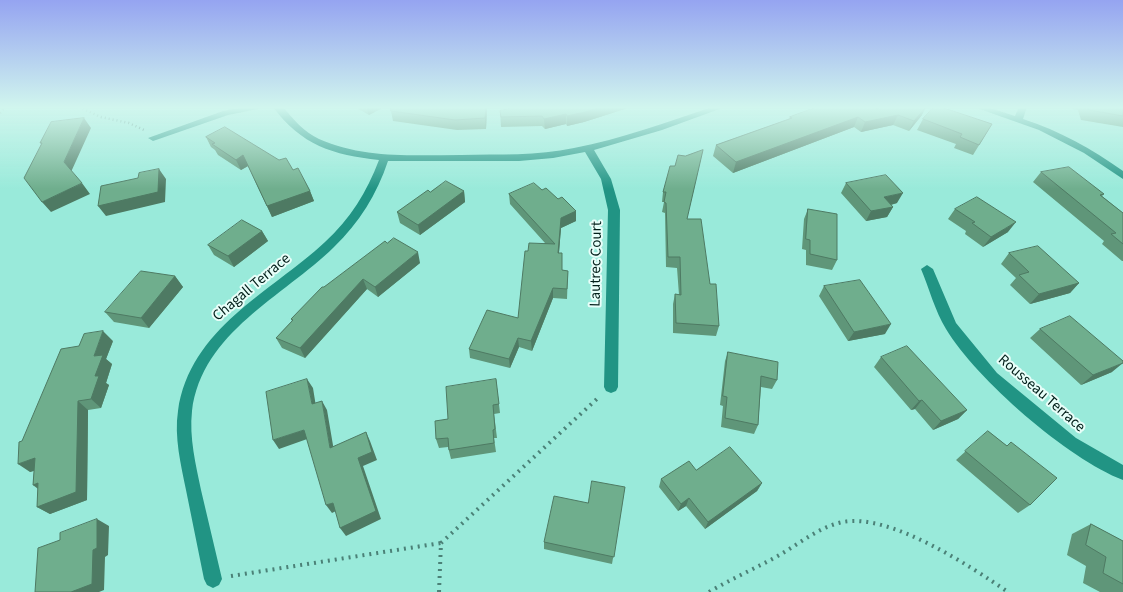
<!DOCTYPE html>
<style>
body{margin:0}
canvas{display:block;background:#99eada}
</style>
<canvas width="1123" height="592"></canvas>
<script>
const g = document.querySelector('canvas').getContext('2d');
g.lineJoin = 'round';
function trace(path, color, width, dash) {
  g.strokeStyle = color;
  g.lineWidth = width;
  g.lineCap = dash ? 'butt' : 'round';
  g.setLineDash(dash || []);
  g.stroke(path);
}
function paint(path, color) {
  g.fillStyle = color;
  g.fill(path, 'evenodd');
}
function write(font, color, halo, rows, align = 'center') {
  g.font = font + ' "Source Sans 3",sans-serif';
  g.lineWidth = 4;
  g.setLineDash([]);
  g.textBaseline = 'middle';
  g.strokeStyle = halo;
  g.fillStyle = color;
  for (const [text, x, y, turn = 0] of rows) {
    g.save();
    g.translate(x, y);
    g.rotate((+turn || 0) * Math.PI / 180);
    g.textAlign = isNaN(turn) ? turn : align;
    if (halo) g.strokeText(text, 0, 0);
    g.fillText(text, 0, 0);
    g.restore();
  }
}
const pathFar1 = new Path2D(`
 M79 107 101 117 129 123 144 130
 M0 113 5 107`);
const path = new Path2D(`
 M231 576 441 543
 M439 592 441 543 599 397
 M709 592C731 579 754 569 776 557 798 545 818 527 843 522 890 513 970 566 1008 592`);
const street = new Path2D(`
 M244 107H260L258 109 228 115 156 140 153 141 148 138 223 111Z
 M273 107H283C293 119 304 132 319 139 364 159 413 155 461 155 499 154 537 156 574 148 621 139 667 122 712 107H725L662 130 594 150 611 179 620 210 618 387 616 391 611 393 606 391 604 387 608 210 601 179 585 152 553 158 519 161H388C377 194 359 223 334 247 283 297 202 332 192 411 189 438 196 465 201 490 208 520 215 549 222 579L219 585 213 588 207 585 204 579C198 549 192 520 186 490 181 465 174 437 178 411 190 328 270 293 325 242 350 219 367 192 379 160 333 155 301 145 273 107Z
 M974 107H987L1015 116 1019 107H1027L1023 119C1060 131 1092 149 1123 171V179L1084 153 1039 130Z
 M927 265 933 269 956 323 997 373 1076 438 1123 465V480C1068 459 976 379 946 329 935 311 929 288 921 269Z`);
const wall = new Path2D(`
 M355 107H384L369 115Z
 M391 107H487L486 129 457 130 393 121 391 111Z
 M515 107H631L584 122 567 126 566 124 545 129 542 126 501 127 500 111Z
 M1069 107H1123V127L1081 120 1078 110 1069 108Z
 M878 109 922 115 909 131 893 125 861 132 854 127 733 173 713 156 716 145 789 119 790 117Z
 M923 119 992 124 973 155 954 148 956 144 917 130Z
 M206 137 293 170 310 191 314 201 272 217 248 166 241 170 218 155 215 150 211 147Z
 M675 166 687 219 710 284 719 326 716 336 673 333V304L675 294 679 295 677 268 666 267 665 213 662 212 664 202H662L663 192Z
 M1041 172 1104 194 1102 196 1123 213V261H1122L1102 244 1104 241 1033 182Z
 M846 183 897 203 891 205 893 207 887 217 866 221 841 193Z
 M542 190 576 211V221L561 228 559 253 562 270 568 271 567 299 553 298 532 351 519 347 510 368 470 358 469 349 518 318 528 251 545 243 510 204 509 194Z
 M464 191 465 202 420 235 400 223 397 212 430 192Z
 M808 209 837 260 832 270 806 265V250L802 249 804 219Z
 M955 209 1008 232 983 247 965 234 966 231 948 219Z
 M262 231 268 241 234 267 214 255 208 245Z
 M387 243 420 263 378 297 367 289 305 358 282 348 276 338 292 321 291 319 324 287Z
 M1009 253 1079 283 1070 293 1030 304 1010 285 1016 278 1001 264Z
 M175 276 183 287 149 328 114 322 105 312Z
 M824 286 885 334 848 341 819 296Z
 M1040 329 1112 372 1081 385 1030 338Z
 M113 341 106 359 112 364 106 383 109 385 101 408 88 410 87 500 50 514 37 507 38 489 33 485 34 471 30 472 22 441Z
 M728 352 777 380 772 389 761 387 758 425 754 434 721 427 723 406 720 405 725 361Z
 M881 357 967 410 958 419 933 430 915 409 911 410 874 367Z
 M496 379 500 413 494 414 497 438H494L496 452 451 459 448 447 439 448 436 439 448 419Z
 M988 431 1007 446 1011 442 1030 505 1018 513 956 460Z
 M696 470 762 483 757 491 705 529 686 506 678 511 659 487 661 479Z
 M625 487 612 564 544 549V542L588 503Z
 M1091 524 1123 541V592H1100L1083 583 1086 566 1067 555 1072 534Z`);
const shadedWall = new Path2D(`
 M366 107H384L369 115Z
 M486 107H487V109L486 129 485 118Z
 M601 107H631L584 122 567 126V116Z
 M926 107 922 115 909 131 914 121Z
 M566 114V124L545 129 544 119Z
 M898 115 893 125 861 132 865 122Z
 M858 117 854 127 733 173 736 162Z
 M84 118 91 128 71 172 64 162Z
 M243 155 248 166 241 170 236 160Z
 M159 169 166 179 165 202 106 216 98 206Z
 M82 183 90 194 51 212 42 202Z
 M310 191 314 201 272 217 267 206Z
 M464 191 465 202 420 235 418 225Z
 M903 193 897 203 878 208 884 197Z
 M893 207 887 217 866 221 871 211Z
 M576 211V221L561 228 558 264V253L561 218Z
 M1016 222 1008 232 983 247 991 237Z
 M262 231 268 241 234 267 228 256Z
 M418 252 420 263 378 297 375 287Z
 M175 276 183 287 149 328 141 318Z
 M363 279 367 289 305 358 300 348Z
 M1079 283 1070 293 1030 304 1039 294Z
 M553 288V298L532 351 531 341Z
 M891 324 885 334 848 341 854 332Z
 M103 331 113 341 106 359 112 364 106 383 109 385 101 408 91 399 95 376 94 356Z
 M518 338 519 347 510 368 509 359Z
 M1123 363 1112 372 1081 385 1093 375Z
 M307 379 313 388 317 413 312 404Z
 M922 400 915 409 911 410 919 401Z
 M78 401 88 410 87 500 50 514 37 507Z
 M322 401 327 410 335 457 330 448Z
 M967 410 958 419 933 430 941 421Z
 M304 430 310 438 279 449 273 440Z
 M366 432 370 441 377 460 363 466 381 519 346 536 340 528 358 458Z
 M35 458 47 466 30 472 18 464Z
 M38 483 45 493 33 485Z
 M762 483 757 491 705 529 708 522Z
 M689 498 686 506 678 511 681 504Z
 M333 503 338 510 332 513 326 505Z
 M97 519 109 526 108 555 105 557 104 590 99 592H71L93 550Z`);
const building = new Path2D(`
 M391 107H486L485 118 455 120 391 111Z
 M515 107H601L585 112 567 116 566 114 544 119 542 116 501 117 500 111Z
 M817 107H874L878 109 880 107H926L914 121 898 115 865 122 858 117 736 162 716 145 792 118 790 117Z
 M934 107H941L992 124 979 145 960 137 962 134 923 119Z
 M1088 107H1123V116L1089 110Z
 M84 118 64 162 82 183 42 202 24 178 42 143H40L51 122Z
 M225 127 279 160 286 158 293 170 298 168 310 191 267 206 243 155 236 160 212 144 215 143 206 137Z
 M703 150 687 219H701L710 284H716L719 326 676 323 675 294 681 295 680 257H668L666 203 664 202 666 192H663L670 166H675L678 155 685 156Z
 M1069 167 1104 194 1100 195 1123 213V244L1111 234 1116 233 1041 172Z
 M159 169 158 192 98 206 101 186 138 178 139 173Z
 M886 175 903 193 884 197 893 207 871 211 846 183Z
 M446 181 464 191 418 225 397 212 428 190 430 192Z
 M534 183 542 190 546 188 558 199 562 197 576 211 561 218 558 253H562V270L568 271 567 289 553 288 531 341 518 338 509 359 469 349 487 310 518 318 525 251H528L529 243 555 244 509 194Z
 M977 197 1016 222 991 237 972 223 975 222 955 209Z
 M808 209 837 214V260L810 254V240L806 239Z
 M242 220 262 231 228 256 208 245Z
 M394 238 418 252 375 287 363 279 300 348 276 338 293 320 291 319 322 287H324L385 241 387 243Z
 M1038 246 1079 283 1039 294 1019 275 1029 272 1009 253Z
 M141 271 175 276 141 318 105 312Z
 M860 280 891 324 854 332 824 286Z
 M1070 316 1123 361V363L1093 375 1040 329Z
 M103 331 94 356 103 355 95 376H99L91 399 78 401 76 492 37 507 38 483 33 485 35 458 18 464 19 442 22 441 61 349 79 346 84 334Z
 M907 346 967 410 941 421 922 400 919 401 881 357Z
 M728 352 778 362 777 380 761 376 758 425 725 418 727 397 723 396Z
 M307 379 312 404 322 401 330 448 366 432 372 452 358 458 376 511 340 528 333 503 326 505 304 430 273 440 266 392Z
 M496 379 499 404 493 405 495 429 493 430 494 443 449 450 448 438 436 439 435 421 448 419 446 387Z
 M988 431 1007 446 1011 442 1057 478 1030 505 965 451Z
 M730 447 762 483 708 522 689 498 681 504 661 479 689 461 696 470Z
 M592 481 625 487 614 557 544 542 554 496 588 503Z
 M97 519V548L93 550 92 584 71 592H35L38 548 60 540V533Z
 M1091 524 1123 541V584L1103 573 1106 557 1086 545Z`);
const streetNames = [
 ["Lautrec Court",597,264,-89],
 ["Chagall Terrace",252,288,-40],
 ["Rousseau Terrace",1041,394,41]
];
trace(pathFar1, '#4b8177', 2.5, [1, 3]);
trace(path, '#4b8177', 4, [2, 5]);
paint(street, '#219484');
paint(wall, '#5f9679');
paint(shadedWall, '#4e7a63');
paint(building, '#6fae8d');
trace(building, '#4e7a63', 1);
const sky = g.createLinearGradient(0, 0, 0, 189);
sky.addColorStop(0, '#95a4f1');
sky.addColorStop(0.57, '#d1f6ee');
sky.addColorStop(1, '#d1f6ee00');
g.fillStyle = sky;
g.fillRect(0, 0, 1123, 189);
write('15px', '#001d18', '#e8fef9', streetNames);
</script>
